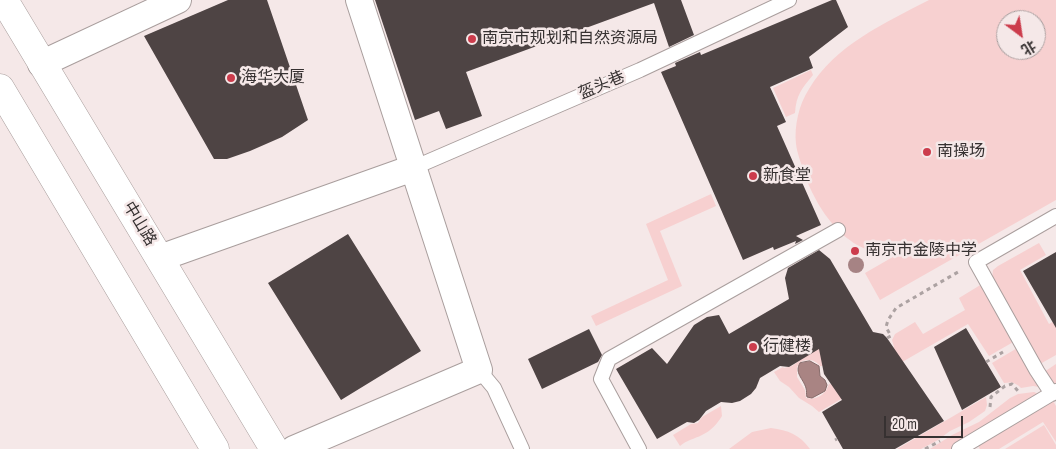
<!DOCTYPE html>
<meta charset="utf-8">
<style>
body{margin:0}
#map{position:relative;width:1056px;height:449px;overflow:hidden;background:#f5e8e8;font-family:"Sofia Sans Condensed","Noto Sans SC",sans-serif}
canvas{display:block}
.north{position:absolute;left:996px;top:10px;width:50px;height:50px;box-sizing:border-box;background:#f5e8e8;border:1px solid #a99f9f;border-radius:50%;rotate:149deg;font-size:14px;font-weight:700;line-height:20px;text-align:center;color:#363131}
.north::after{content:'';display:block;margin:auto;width:18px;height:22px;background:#cc3c4c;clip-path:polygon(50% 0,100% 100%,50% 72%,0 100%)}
.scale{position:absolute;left:884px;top:416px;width:79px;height:22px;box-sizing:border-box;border:2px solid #363131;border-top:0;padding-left:6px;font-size:15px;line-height:18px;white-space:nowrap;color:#363131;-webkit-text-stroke:4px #f5e8e8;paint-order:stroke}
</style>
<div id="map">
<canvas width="1056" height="449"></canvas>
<div class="north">北</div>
<div class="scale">20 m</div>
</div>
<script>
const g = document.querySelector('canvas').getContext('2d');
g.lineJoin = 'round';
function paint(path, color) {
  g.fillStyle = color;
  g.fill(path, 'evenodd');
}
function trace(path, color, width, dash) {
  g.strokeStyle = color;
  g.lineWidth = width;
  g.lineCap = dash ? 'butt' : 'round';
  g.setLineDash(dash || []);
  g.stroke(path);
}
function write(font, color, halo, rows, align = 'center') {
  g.font = font + ' "Sofia Sans Condensed","Noto Sans SC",sans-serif';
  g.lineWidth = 5;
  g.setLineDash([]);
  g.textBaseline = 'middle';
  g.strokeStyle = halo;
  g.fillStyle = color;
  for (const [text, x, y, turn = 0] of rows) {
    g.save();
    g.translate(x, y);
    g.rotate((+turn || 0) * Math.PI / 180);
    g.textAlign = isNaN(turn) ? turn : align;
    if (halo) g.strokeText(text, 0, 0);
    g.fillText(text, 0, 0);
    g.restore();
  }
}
const green = new Path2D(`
 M929 0H1056V200L880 300 865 273 898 254C848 258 817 211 803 170 801 162 797 153 796 144 794 126 799 104 809 89 835 45 885 23 929 0ZM1006 20H1036V50H1006Z
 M811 70 813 75C802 88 796 95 795 113L786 117 773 88Z
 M711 194 716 206 660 231 682 286 596 326 591 316 668 280 646 224Z
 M1039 243 1046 255 1020 270 1049 324 1056 320V355L1040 364 992 279 993 270 998 266Z
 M982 284 1015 341 989 356 968 324 871 380 891 354 894 347 892 340 895 334 915 322 923 334 965 310 959 298Z
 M841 331 823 366H820C815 360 810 359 802 361L797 367V377L805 390 806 398C818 400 825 395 829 384L834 385 848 395 819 412 812 406 799 398 789 387 780 381 774 372 783 367 784 368 792 366Z
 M1019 347 1039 387 1033 386 1021 388C1015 382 1011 382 1004 383L992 363Z
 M1056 364V386L1053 388 1044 372Z
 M1034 392 1041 395 952 449H930L952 435 979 422 1010 398 1018 394Z
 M986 397 987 405 985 411 969 422 950 431 938 440 921 449H897Z
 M1052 399 1056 406V442L1043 422 999 449H980L976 443Z
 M721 406 722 416C717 424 711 431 702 435 694 439 687 440 680 446L673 435 691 424 698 423 702 417Z
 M1044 425 1056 445V449H1005Z
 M771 428C788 430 800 435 810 449H729L752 432Z`);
const water = new Path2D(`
 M810 361 819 366 820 376 825 380 827 385 825 391 812 398 807 397C806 394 807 391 806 388 803 378 794 373 800 363Z`);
const building = new Path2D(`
 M228 0H267L308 120 282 137 250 151 227 159H214L144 36Z
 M375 0H681L694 35 669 47 654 3 466 72 482 116 446 129 439 111 415 120Z
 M832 0H836L848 27 809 57 813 68 770 87 786 122 777 126 821 225 796 236 803 240 795 244 796 241 774 250 773 247 743 260 661 72 676 66 675 63 700 52 701 55Z
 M348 234 421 351 341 400 268 283Z
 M819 250 830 259 873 332 883 334 887 338 944 421 895 449H843L822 412 842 400 824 374 819 349 789 367 780 366 760 378 756 388 751 394 740 401 732 403 721 402 706 411 699 420 694 423 687 422 657 439 616 369 652 348 667 364 694 325 707 317 719 315 729 334 789 299 785 278 788 268Z
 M1056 252V328L1023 271Z
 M966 328 1001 387 962 410 934 347Z
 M589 329 602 355 598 362 542 389 528 359Z`);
const path = new Path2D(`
 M887 338 891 336 886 327 888 320 896 308 958 272
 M986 362 1003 352
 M990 407 991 397 1005 386 1012 384 1018 391
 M835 440 837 439
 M925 449 940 441`);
const lane = new Path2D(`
 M413 168 640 70 789 0
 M479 370 494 388 522 449
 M1052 394 1037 371 976 262 1056 216
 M639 449 601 379 609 359 838 230
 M959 449 1056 391`);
const street = new Path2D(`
 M41 64 178 0
 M160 258 413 168
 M294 449 479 370 359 0`);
const primary = new Path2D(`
 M4 0 274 449
 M0 88 215 449`);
const trees = [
 [856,265]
];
const markers = [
 [472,39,5,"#cc3c4c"],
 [231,78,5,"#cc3c4c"],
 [927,152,5,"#cc3c4c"],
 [753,176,5,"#cc3c4c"],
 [855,251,5,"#cc3c4c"],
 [753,347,5,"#cc3c4c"]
];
const poiNames = [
 ["南京市规划和自然资源局",482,39],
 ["海华大厦",241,78],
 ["南操场",937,152],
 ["新食堂",763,176],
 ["南京市金陵中学",865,251],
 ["行健楼",763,347]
];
const streetNames = [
 ["盔头巷",602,86,-23],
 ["中山路",139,224,59]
];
paint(green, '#f7d0d0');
paint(water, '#a98483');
trace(water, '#866b6a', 1);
paint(building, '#4e4444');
trace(lane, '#a99e9d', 16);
trace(street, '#a99e9d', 28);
trace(primary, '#a99e9d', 29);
trace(path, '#aca2a2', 3, [4, 4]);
trace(lane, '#fff', 14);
trace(street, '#fff', 26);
trace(primary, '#fff', 28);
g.fillStyle = '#a68384';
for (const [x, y] of trees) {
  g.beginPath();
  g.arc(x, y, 8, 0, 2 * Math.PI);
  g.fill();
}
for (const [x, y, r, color] of markers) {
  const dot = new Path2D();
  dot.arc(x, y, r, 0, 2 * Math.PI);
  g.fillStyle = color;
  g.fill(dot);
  trace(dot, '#f5e8e8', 2);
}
write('16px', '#363131', '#f5e8e8', poiNames, 'left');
write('16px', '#363131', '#f5e8e8', streetNames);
</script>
